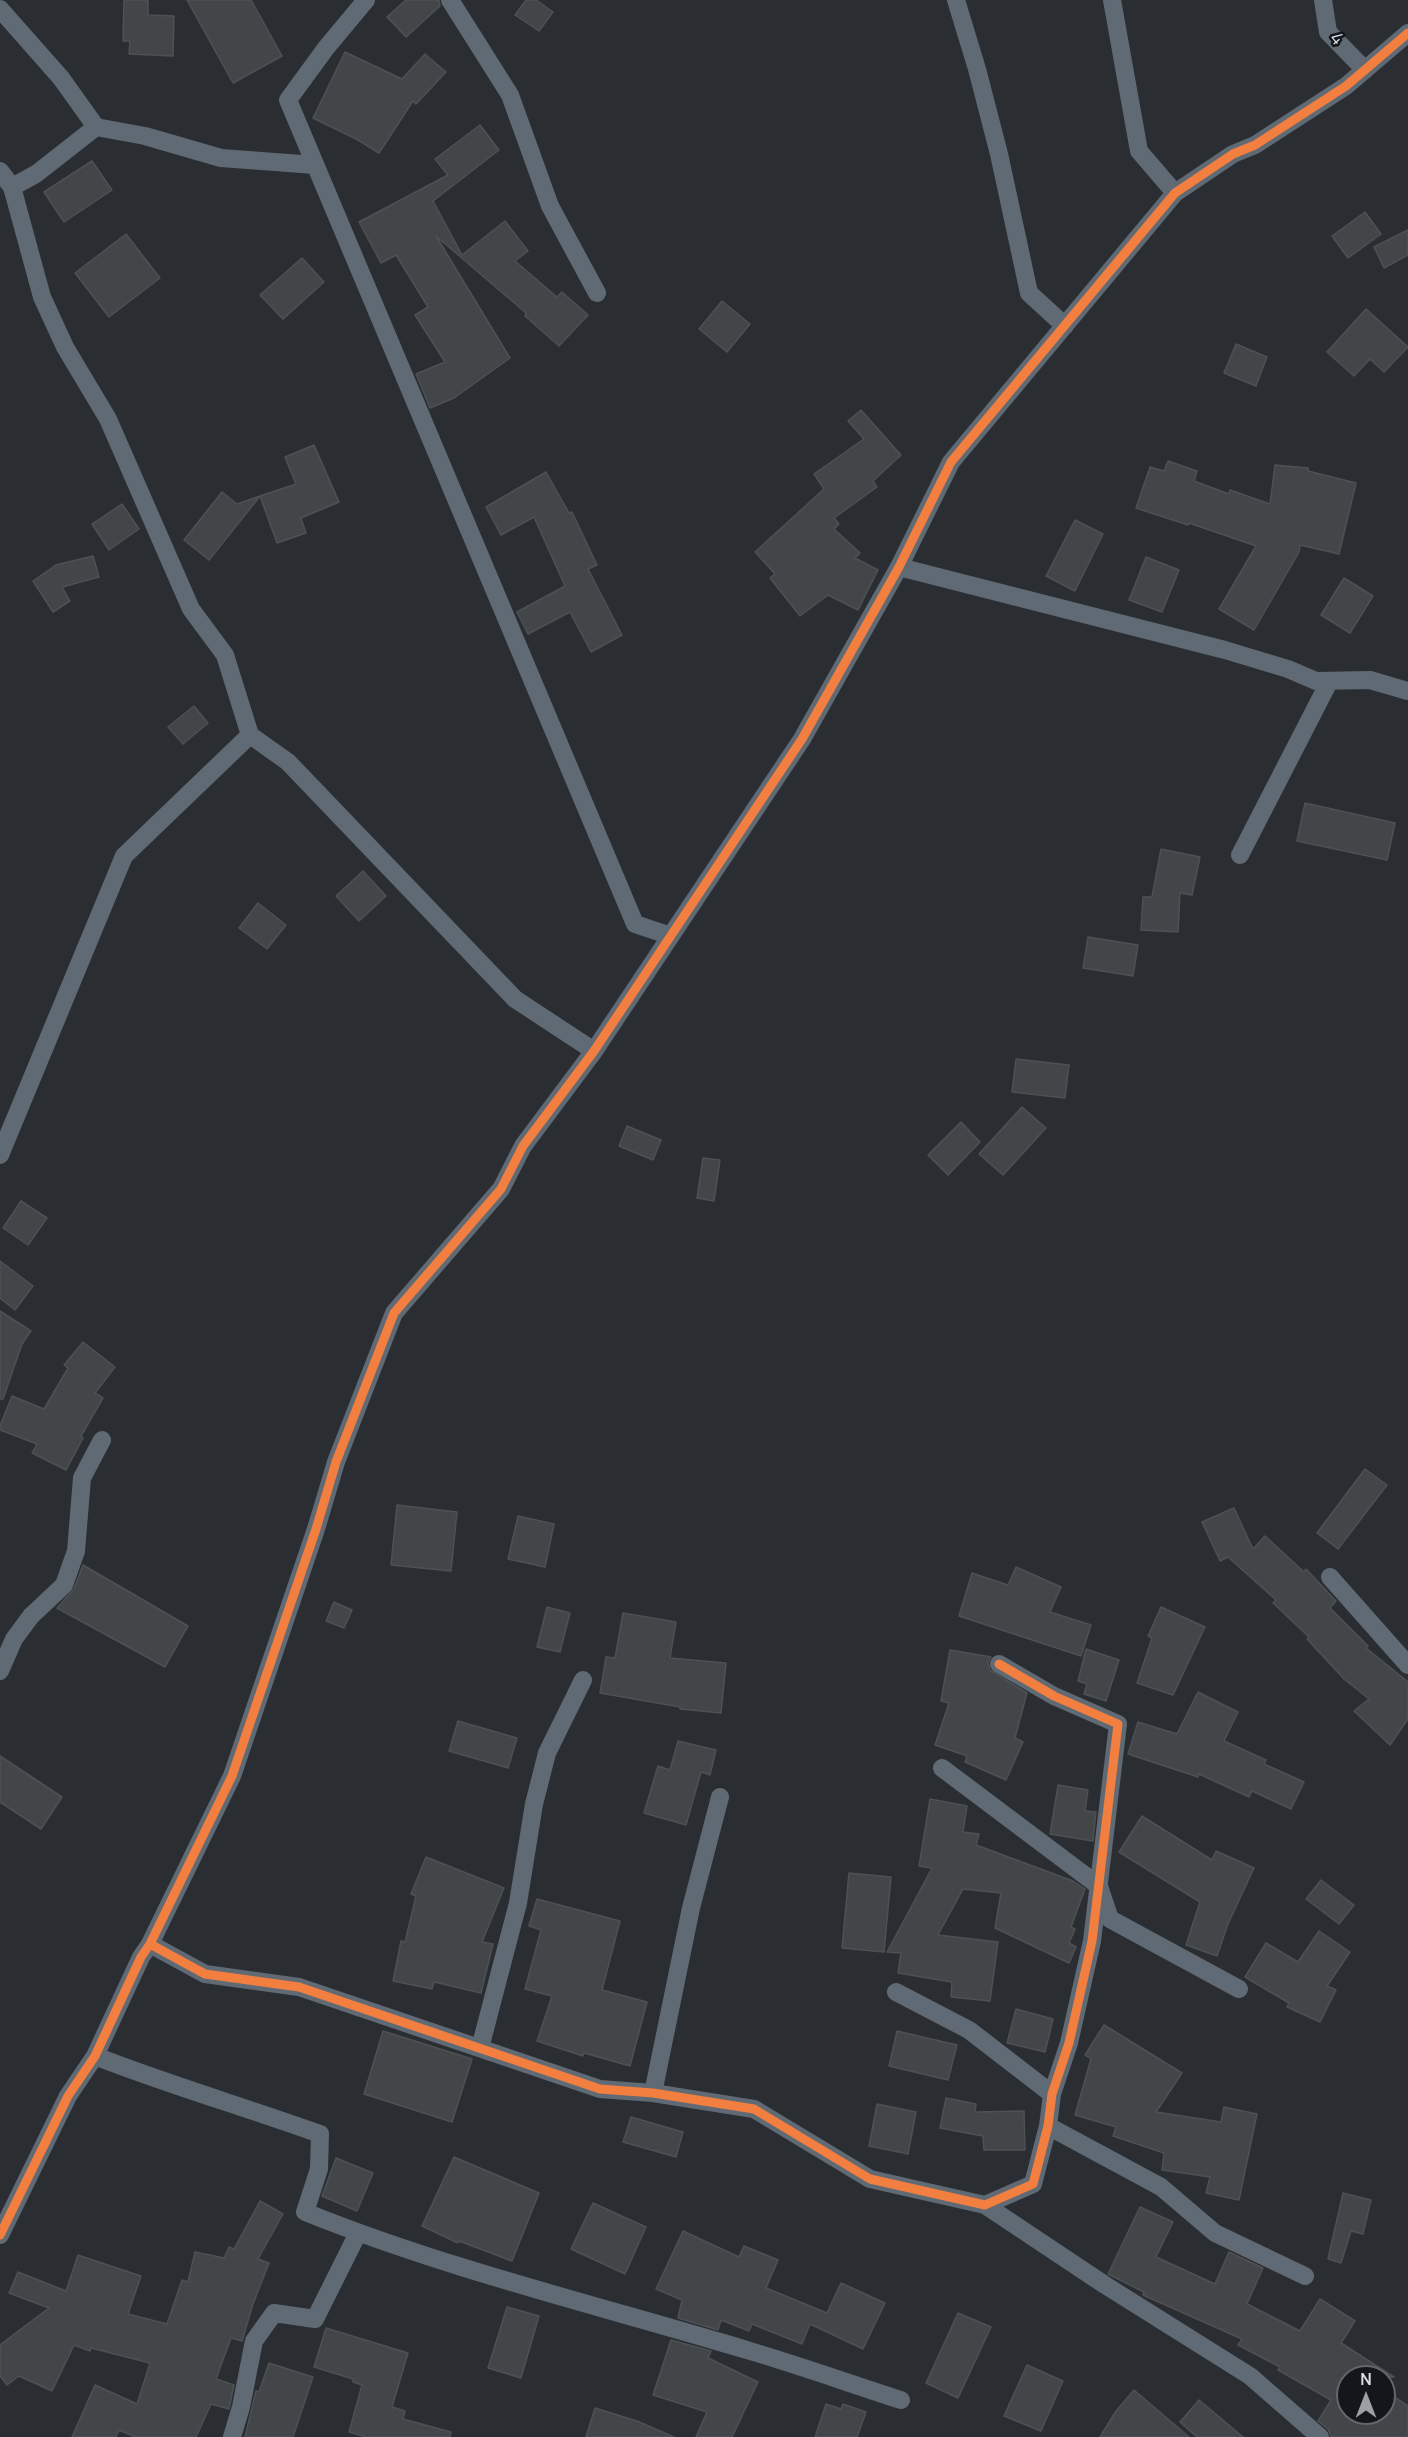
<!DOCTYPE html>
<style>
body{margin:0}
#map{position:relative;width:1408px;height:2437px;overflow:hidden;background:#2a2e32;font-family:Manrope,sans-serif}
canvas{display:block}
.north{position:absolute;left:1336px;top:2365px;width:60px;height:60px;box-sizing:border-box;background:#13161a;border:2px solid #63666a;border-radius:50%;rotate:0deg;font-size:16px;font-weight:700;line-height:24px;text-align:center;color:#dadee3}
.north::after{content:'';display:block;margin:auto;width:21px;height:27px;background:#9ca0a5;clip-path:polygon(50% 0,100% 100%,50% 72%,0 100%)}
</style>
<div id="map">
<canvas width="1408" height="2437"></canvas>
<div class="north">N</div>
</div>
<script>
const g = document.querySelector('canvas').getContext('2d');
g.lineJoin = 'round';
function paint(path, color) {
  g.fillStyle = color;
  g.fill(path, 'evenodd');
}
function trace(path, color, width, dash) {
  g.strokeStyle = color;
  g.lineWidth = width;
  g.lineCap = dash ? 'butt' : 'round';
  g.setLineDash(dash || []);
  g.stroke(path);
}
function write(font, color, halo, rows, align = 'center') {
  g.font = font + ' Manrope,sans-serif';
  g.lineWidth = 5;
  g.setLineDash([]);
  g.textBaseline = 'middle';
  g.strokeStyle = halo;
  g.fillStyle = color;
  for (const [text, x, y, turn = 0] of rows) {
    g.save();
    g.translate(x, y);
    g.rotate((+turn || 0) * Math.PI / 180);
    g.textAlign = isNaN(turn) ? turn : align;
    if (halo) g.strokeText(text, 0, 0);
    g.fillText(text, 0, 0);
    g.restore();
  }
}
const building = new Path2D(`
 M124 0H148V15L174 16 173 56 129 54 130 41H123Z
 M187 0H251L282 56 233 83Z
 M406 0H439L440 6 406 37 387 17Z
 M526 0H536L553 12 539 31 515 15Z
 M345 52 402 79 425 54 446 72 416 104 413 101 379 153 358 140 313 118Z
 M480 125 499 150 433 201 462 255 505 221 528 251 515 261 557 297 562 292 588 315 559 346 525 316 526 313 436 236 510 358 454 398 430 408 416 374 445 362 415 315 428 307 396 255 381 263 359 222 448 175 435 159Z
 M92 161 112 190 64 222 44 192Z
 M1365 212 1381 234 1348 258 1332 236Z
 M1408 230V255L1384 268 1374 247Z
 M126 234 160 278 109 317 75 273Z
 M302 258 324 282 283 319 260 295Z
 M722 301 750 324 727 352 699 329Z
 M1366 309 1408 347 1384 372 1370 359 1354 376 1327 352Z
 M1236 344 1267 357 1256 386 1224 373Z
 M861 410 901 455 873 481 877 487 834 518 839 524 834 529 860 553 855 558 878 570 858 610 828 595 800 616 770 578 775 574 755 552 824 489 814 474 864 439 848 421Z
 M314 445 339 502 301 518 306 533 277 543 260 496 296 484 285 457Z
 M1168 461 1197 471 1194 481 1229 494 1230 490 1270 504 1275 465 1308 468V471L1356 483 1339 554 1300 545 1299 552 1254 630 1219 609 1256 546 1189 523 1188 525 1136 508 1150 467 1164 471Z
 M546 472 569 513 572 512 597 565 588 569 622 635 591 652 570 612 528 634 517 612 565 586 534 517 501 535 486 507Z
 M222 492 237 504 260 496 209 560 184 540Z
 M122 504 139 529 109 550 92 524Z
 M1075 520 1103 534 1075 591 1046 576Z
 M93 556 99 577 62 587 70 601 53 612 33 581 56 565Z
 M1146 557 1179 570 1162 612 1129 600Z
 M1344 578 1373 596 1350 633 1321 615Z
 M194 706 208 723 183 744 168 727Z
 M1305 803 1395 823 1387 860 1297 841Z
 M1161 849 1200 857 1192 895 1180 893 1178 932 1141 930 1143 897H1152Z
 M363 871 386 896 359 921 336 896Z
 M258 903 286 925 267 949 239 928Z
 M1088 937 1138 945 1133 976 1083 968Z
 M1016 1059 1069 1065 1065 1098 1012 1092Z
 M1022 1107 1046 1128 1003 1175 979 1154Z
 M961 1122 980 1142 948 1175 928 1155Z
 M627 1126 661 1140 653 1160 619 1146Z
 M703 1158 720 1160 714 1201 697 1198Z
 M21 1201 47 1218 28 1245 3 1228Z
 M0 1261 33 1286 15 1310 0 1298Z
 M0 1311 31 1331 22 1344 3 1399H0Z
 M83 1342 115 1367 95 1393 103 1398 81 1436 83 1438 66 1470 32 1453 37 1444 0 1430V1426L12 1396 44 1409 68 1368 64 1365Z
 M1365 1469 1387 1485 1338 1549 1317 1533Z
 M397 1505 457 1512 451 1571 391 1565Z
 M1234 1508 1253 1549 1265 1536 1304 1572 1306 1569 1336 1601 1330 1608 1368 1646 1366 1648 1408 1682V1719L1390 1745 1354 1711 1369 1699 1344 1679 1307 1639 1309 1637 1273 1603 1276 1600 1228 1557 1220 1561 1202 1522Z
 M518 1516 554 1524 545 1567 508 1559Z
 M83 1565 188 1626 165 1667 57 1608 74 1589Z
 M1016 1567 1061 1587 1050 1612 1091 1625 1081 1656 959 1616 972 1573 1008 1585Z
 M334 1602 352 1610 344 1628 326 1621Z
 M547 1607 570 1613 560 1652 537 1647Z
 M1161 1607 1205 1627 1173 1695 1137 1683 1152 1638 1148 1636Z
 M623 1613 676 1622 670 1658 726 1663 721 1713 680 1709V1707L600 1693 606 1657 615 1658Z
 M1086 1649 1119 1660 1106 1701 1084 1694 1087 1684 1078 1681Z
 M950 1650 991 1657 988 1663 990 1670 1027 1693 1015 1738 1023 1742 1006 1780 965 1762 967 1756 935 1745 949 1703 941 1701Z
 M1198 1692 1238 1712 1224 1741 1266 1760 1264 1764 1304 1782 1291 1809 1252 1791 1249 1797 1199 1774 1198 1777 1128 1754 1138 1722 1177 1734Z
 M458 1721 517 1738 508 1768 449 1751Z
 M678 1741 716 1750 710 1775 701 1772 686 1825 644 1813 658 1766 670 1770Z
 M0 1756 62 1797 41 1829 0 1802Z
 M1058 1785 1088 1790 1085 1811 1096 1812 1093 1841 1050 1834Z
 M930 1799 967 1806 963 1832 979 1834 976 1845 1073 1881 1085 1889 1071 1927 1075 1929 1069 1943 1076 1947 1069 1963 995 1928 1001 1893 963 1889 938 1935 998 1942 990 2001 951 1997 952 1982 898 1973 901 1953 887 1952 932 1868 919 1866Z
 M1142 1816 1212 1860 1216 1851 1254 1868 1228 1924 1217 1956 1186 1945 1200 1902 1119 1852Z
 M426 1857 504 1888 482 1942 493 1944 481 1993 434 1982 432 1989 393 1981 401 1941 405 1942 416 1896 411 1894Z
 M849 1873 891 1877 884 1952 842 1948Z
 M1321 1880 1354 1905 1339 1924 1306 1899Z
 M537 1899 620 1921 602 1990 647 2002 630 2066 584 2053 583 2056 537 2041 552 1996 525 1989 541 1930 529 1926Z
 M1319 1931 1350 1952 1327 1986 1336 1990 1320 2022 1287 2007 1289 2003 1245 1977 1266 1943 1298 1962Z
 M1016 2009 1053 2019 1045 2052 1007 2043Z
 M1104 2025 1182 2073 1156 2112 1221 2122 1224 2107 1257 2114 1239 2200 1206 2193 1210 2177 1162 2170 1164 2153 1113 2136 1116 2127 1075 2115 1091 2059 1085 2055Z
 M383 2031 472 2059 452 2122 364 2094Z
 M897 2031 957 2045 948 2080 889 2066Z
 M946 2098 976 2104 975 2112 1024 2111 1025 2150H984L983 2136 940 2128Z
 M877 2104 916 2112 908 2154 869 2146Z
 M631 2117 683 2132 676 2157 623 2142Z
 M454 2157 539 2193 512 2261 459 2241 458 2243 422 2226Z
 M336 2158 373 2173 357 2211 322 2196Z
 M1343 2193 1371 2200 1363 2234 1351 2231 1341 2263 1328 2259Z
 M260 2201 283 2214 258 2259 269 2263 253 2304 242 2341 231 2338 216 2379 234 2385 229 2409 211 2404 196 2437H135L119 2430 116 2437H72L95 2385 137 2404 150 2363 91 2348 90 2351 74 2345 52 2391 19 2376 7 2385 0 2376V2345L49 2308 9 2293 18 2272 66 2291 78 2255 141 2276 128 2314 167 2324 182 2280 188 2282 195 2252 224 2258 229 2247 234 2249Z
 M593 2203 646 2227 625 2274 571 2249Z
 M1140 2207 1173 2222 1156 2257 1215 2284 1229 2252 1263 2268 1247 2304 1300 2331 1320 2299 1355 2321 1341 2343 1394 2377H1348V2413H1384V2390L1408 2406V2437H1331L1328 2429 1318 2421 1331 2400 1278 2370 1280 2367 1238 2345 1242 2339 1143 2295 1144 2292 1108 2274Z
 M683 2231 739 2257 744 2246 778 2260 766 2288 827 2313 841 2283 885 2303 863 2349 810 2324 802 2344 752 2324 749 2331 721 2320 718 2330 678 2318 682 2300 656 2289Z
 M507 2307 539 2316 521 2378 488 2368Z
 M958 2313 991 2327 958 2398 926 2383Z
 M326 2328 408 2353 392 2407 405 2411 403 2419 451 2432 450 2437H366L349 2432 362 2385 353 2382V2379L314 2367Z
 M671 2340 711 2351 708 2358 758 2382 732 2437H696L707 2412 653 2395Z
 M269 2363 313 2377 293 2437H245L256 2391 259 2392Z
 M1027 2365 1063 2381 1041 2431 1004 2416Z
 M1134 2390 1189 2437H1100L1116 2411Z
 M1199 2400 1243 2437H1197L1180 2422Z
 M826 2404 841 2409 843 2404 866 2412 857 2437H815Z
 M595 2408 637 2421 674 2437H586Z`);
const minor = new Path2D(`
 M366 0 326 48 288 100 635 924 671 936
 M450 0 510 95 550 206 597 293
 M956 0 977 69 999 154 1029 293 1065 326
 M1112 0 1139 151 1175 193
 M1323 0 1328 32 1365 70
 M0 9 61 78 96 127 145 136 221 158 315 165
 M0 171 12 187 42 297 65 347 108 419 191 609 225 655 250 735 288 762 515 999 594 1051
 M12 187 36 174 96 127
 M899 567 1225 650 1288 669 1316 681 1370 680 1408 691
 M1240 855 1329 682
 M0 1155 124 856 250 735
 M1330 1577 1408 1665
 M0 1671 14 1639 31 1616 64 1585 76 1551 82 1478 102 1440
 M942 1768 1099 1886 1110 1919 1239 1989
 M150 1944 205 1974 299 1987 600 2089 653 2093 754 2109 870 2179 985 2205 1033 2184 1048 2126 1052 2094 1069 2043 1092 1941 1118 1724 1054 1696 999 1664
 M896 1992 969 2030 1052 2094
 M480 2048 518 1903 534 1804 547 1753 583 1680
 M95 2056C169 2085 245 2107 320 2134L319 2169 305 2212C449 2270 601 2306 750 2351 801 2366 851 2384 901 2400
 M653 2093 691 1908 720 1797
 M1048 2126 1161 2187 1215 2233 1305 2276
 M985 2205 1105 2285 1250 2376 1320 2437
 M0 2235 68 2096 95 2056 141 1957 150 1944 232 1776 316 1529 336 1462 394 1313 501 1189 523 1146 594 1051 802 739 899 567 951 462 1175 193 1233 154 1255 145 1346 86 1408 33
 M232 2437 241 2407 254 2341 274 2313 315 2319 358 2233`);
const cycleway = new Path2D(`
 M150 1944 205 1974 299 1987 600 2089 653 2093 754 2109 870 2179 985 2205 1033 2184 1048 2126 1052 2094 1069 2043 1092 1941 1118 1724 1054 1696 999 1664
 M0 2235 68 2096 95 2056 141 1957 150 1944 232 1776 316 1529 336 1462 394 1313 501 1189 523 1146 594 1051 802 739 899 567 951 462 1175 193 1233 154 1255 145 1346 86 1408 33`);
const streetNames = [
 ["4",1336,39,50]
];
paint(building, '#424649');
trace(building, '#4d5154', 1.5);
trace(minor, '#606a74', 18);
trace(cycleway, '#f27e40', 9);
write('18px', '#dadee3', '#13161a', streetNames);
</script>
